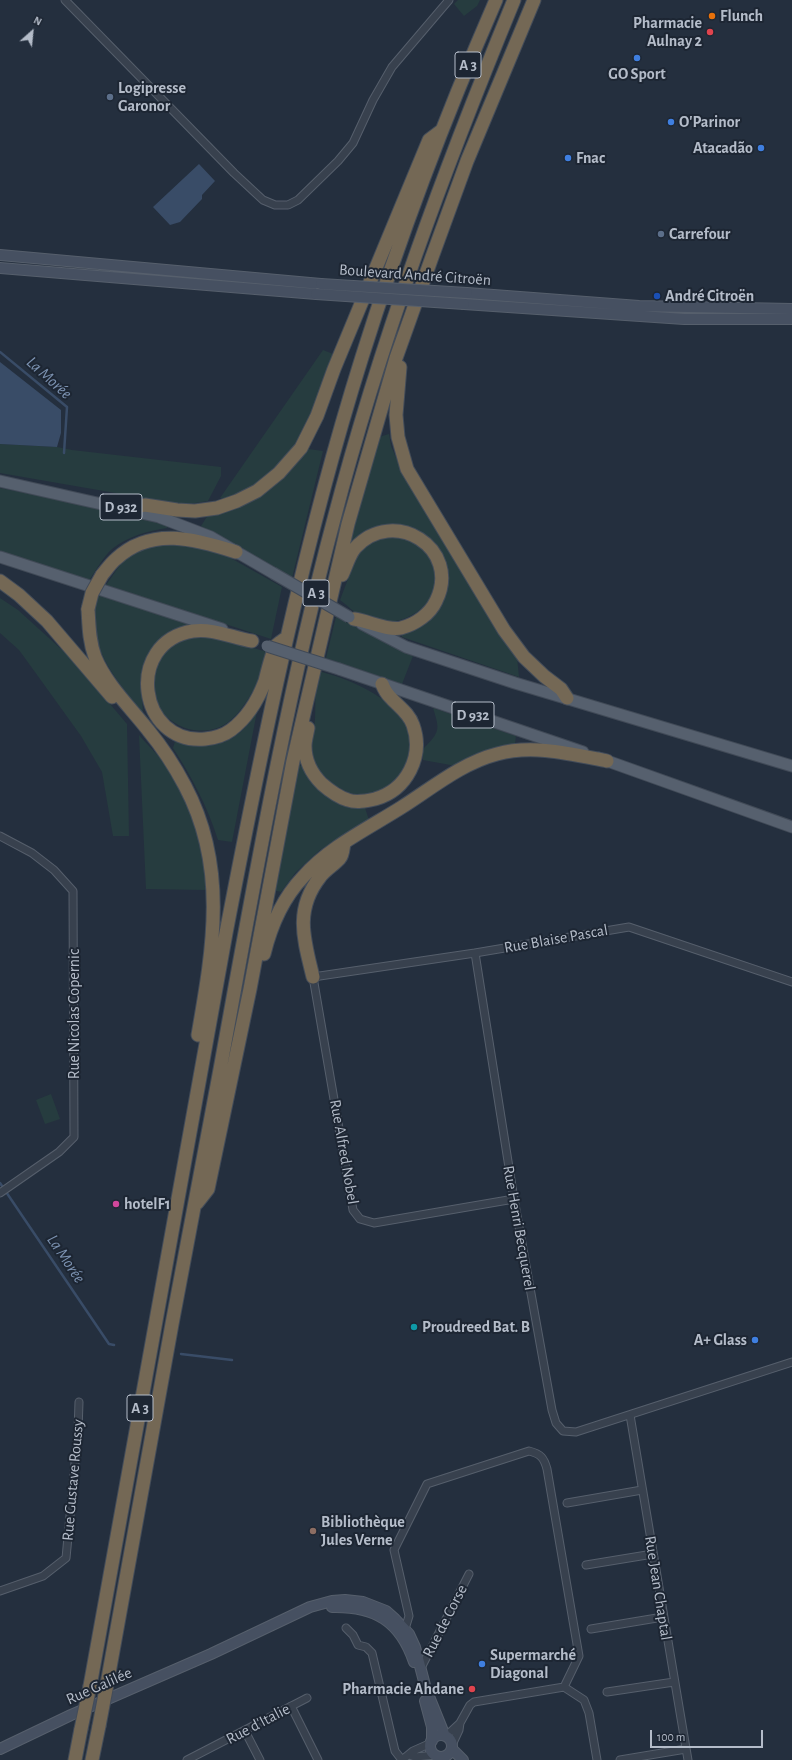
<!DOCTYPE html>
<meta charset="utf-8">
<style>
body{margin:0}
#map{position:relative;width:792px;height:1760px;overflow:hidden;background:#242f3e;font-family:"Alegreya Sans",sans-serif}
canvas{display:block}
.north{position:absolute;left:12px;top:12px;width:40px;height:40px;-webkit-text-stroke:3px #1d2633;paint-order:stroke;rotate:27deg;font-size:11px;font-weight:700;line-height:16px;text-align:center;color:#b4bcc9}
.north::after{content:'';display:block;margin:auto;width:14px;height:18px;background:#b4bcc9;clip-path:polygon(50% 0,100% 100%,50% 72%,0 100%)}
.scale{position:absolute;left:650px;top:1730px;width:113px;height:18px;box-sizing:border-box;border:2px solid #b4bcc9;border-top:0;padding-left:5px;font-size:12px;line-height:14px;white-space:nowrap;color:#b4bcc9;-webkit-text-stroke:3px #1d2633;paint-order:stroke}
</style>
<div id="map">
<canvas width="792" height="1760"></canvas>
<div class="north">N</div>
<div class="scale">100 m</div>
</div>
<script>
const g = document.querySelector('canvas').getContext('2d');
g.lineJoin = 'round';
function paint(path, color) {
  g.fillStyle = color;
  g.fill(path, 'evenodd');
}
function trace(path, color, width, dash) {
  g.strokeStyle = color;
  g.lineWidth = width;
  g.lineCap = dash ? 'butt' : 'round';
  g.setLineDash(dash || []);
  g.stroke(path);
}
function write(font, color, halo, rows, align = 'center') {
  g.font = font + ' "Alegreya Sans",sans-serif';
  g.lineWidth = 4;
  g.setLineDash([]);
  g.textBaseline = 'middle';
  g.strokeStyle = halo;
  g.fillStyle = color;
  for (const [text, x, y, turn = 0] of rows) {
    g.save();
    g.translate(x, y);
    g.rotate((+turn || 0) * Math.PI / 180);
    g.textAlign = isNaN(turn) ? turn : align;
    if (halo) g.strokeText(text, 0, 0);
    g.fillText(text, 0, 0);
    g.restore();
  }
}
const green = new Path2D(`
 M458 0H480L477 6 464 16 454 4Z
 M323 350 333 354C322 404 296 468 246 490 237 495 230 499 220 498Z
 M389 434 391 446 403 474 517 657 519 677 402 637V632L446 588 423 534C388 519 381 522 350 543L379 437Z
 M0 444 57 447 72 450 221 467V476L208 501 189 504 173 503 0 473Z
 M308 449 323 451 292 578 273 568 201 526 208 515 260 495 286 476Z
 M0 488 82 504 169 524 167 528C148 531 128 536 112 549 103 557 95 572 88 582L0 553Z
 M387 536C392 537 398 537 403 538 412 540 419 546 425 553 453 583 424 620 388 622 381 622 374 622 367 620 358 616 348 606 340 600L359 550 371 541Z
 M162 542 201 547 220 552 282 587 271 639 106 585 120 565 138 548Z
 M99 594 197 626 162 639 147 657 141 680 143 713C116 680 80 639 99 594Z
 M0 598 18 610 71 658 127 724 129 836H113L102 772 81 736 40 679 19 650 0 633Z
 M336 617 413 656 402 684 326 658Z
 M195 636 223 639 267 652C265 661 263 670 260 679 258 684 254 689 251 694 237 718 222 734 193 730 181 728 168 720 160 710 147 692 153 663 168 649 175 641 185 639 195 636Z
 M318 671C347 678 391 696 406 725 421 756 394 794 361 795 352 795 341 789 333 784 327 779 317 769 314 761 310 747 314 733 315 719 316 702 314 687 318 671Z
 M259 701 232 842 218 840C207 806 192 777 173 748L176 738C203 752 233 746 250 721 254 715 256 708 259 701Z
 M433 708 516 736 515 744C492 748 476 754 456 766L423 760V749C440 732 440 730 433 708Z
 M139 735C149 747 163 759 171 772 194 810 203 846 207 890L146 889Z
 M297 765 303 766 349 805 365 808 369 820 320 850 296 872 281 892 273 890Z
 M51 1094 60 1119 45 1124 36 1100Z`);
const water = new Path2D(`
 M199 164 215 181 202 195V199L180 222 170 225 153 207Z
 M0 362 61 410V433L57 447 0 444Z`);
const stream = new Path2D(`
 M0 352 67 407 64 453
 M0 1183 109 1344 114 1345
 M181 1354 232 1360`);
const street = new Path2D(`
 M65 0 234 173 263 200 275 205H288L298 200 338 161 353 143 373 100 392 67 449 0
 M0 836 32 853 54 870 73 891 74 1137 59 1152 0 1193
 M475 953 514 1199 552 1410 556 1423 563 1431 576 1432 792 1362
 M514 1199 374 1223 360 1219 353 1210 313 977 475 953 629 927 792 982
 M630 1415 688 1760
 M567 1503 642 1490
 M586 1565 653 1554
 M0 1591 43 1576 66 1558 78 1431 79 1402
 M346 1628 353 1635 358 1645 366 1647 372 1653 395 1751 402 1760
 M591 1629 663 1617
 M403 1631 405 1629 409 1616 394 1550 427 1484 529 1451C541 1454 544 1458 547 1469L579 1656 564 1687
 M421 1668 469 1574
 M564 1687 584 1700 589 1713 597 1760
 M607 1692 674 1682
 M291 1706 318 1760
 M245 1731 260 1760
 M446 1736 460 1723 470 1705 474 1702 564 1687
 M452 1745 459 1730 460 1723
 M409 1755 415 1757 436 1755
 M187 1760 307 1698
 M402 1760 413 1751 431 1743
 M620 1760 686 1749`);
const secondary = new Path2D(`
 M0 255 321 284
 M0 268 316 294
 M467 293 639 306 792 309
 M464 304 684 319H792
 M332 1607C375 1606 400 1621 414 1662
 M425 1701 432 1727V1741
 M430 1746a11 11 0 1 1 22 0a11 11 0 1 1-22 0Z
 M0 1749 71 1715 211 1654 310 1607 332 1601 345 1600 363 1602 386 1611 395 1619 409 1634 415 1647 426 1689 445 1736
 M452 1749 463 1760`);
const primary = new Path2D(`
 M0 481 159 517 211 537 273 573
 M0 557 222 629
 M362 624 406 647 515 683 792 766
 M339 669 583 752
 M599 758 792 827`);
const highway = new Path2D(`
 M400 367 396 415 398 437 407 469 504 630 524 657 544 676 561 689 567 698
 M128 509 145 505 177 510 195 511 217 508 237 501 257 491 279 473 301 448 317 416 334 369 429 140 441 131
 M102 575C107 569 111 563 116 559 151 526 196 539 236 552
 M342 575C346 567 349 555 355 548 393 506 462 548 436 601 430 614 416 624 401 628 389 631 368 621 354 619
 M0 581 19 595 47 621 112 697
 M88 609C89 625 89 641 95 657 106 684 130 707 148 730 162 747 175 767 185 786 228 867 213 949 198 1035
 M252 641C233 638 213 628 193 631 124 642 138 745 205 739 215 738 223 736 231 730 247 718 258 700 265 681 267 673 272 652 276 646 277 644 281 642 283 640
 M308 728C307 734 305 740 305 746 305 761 312 774 322 784 330 791 338 797 348 800 356 803 366 801 375 799 407 790 424 756 413 725 409 713 398 706 390 697 387 694 384 689 382 684
 M264 954C271 925 282 899 303 877 329 847 369 828 402 807 432 788 462 763 497 754 533 744 571 754 607 761
 M313 977C304 940 294 910 320 877 325 870 334 865 340 858 343 855 343 848 344 843
 M197 1203 208 1189 250 989 293 761 348 524 396 358 432 257 467 161 534 0
 M107 1684C129 1564 150 1444 172 1324 188 1241 204 1158 219 1075 253 889 285 702 334 519 380 342 444 170 514 0
 M90 1686 226 933C263 740 303 545 362 357 400 236 445 117 496 0
 M75 1760 81 1729
 M92 1760 99 1726`);
const secondaryBridge = new Path2D(`
 M321 284 467 293
 M316 294 464 304`);
const primaryBridge = new Path2D(`
 M273 573 349 617
 M267 646 339 669`);
const highwayBridge = new Path2D(`
 M88 609 92 593 102 575
 M99 1726 107 1684
 M81 1729 90 1686`);
const markers = [
 [712,16,4,"#e8710a"],
 [710,32,4,"#e0444e"],
 [637,58,4,"#3f7fe0"],
 [110,97,4,"#5c6f8a"],
 [671,122,4,"#3f7fe0"],
 [761,148,4,"#3f7fe0"],
 [568,158,4,"#3f7fe0"],
 [661,234,4,"#5c6f8a"],
 [657,296,4,"#1a4fb4"],
 [116,1204,4,"#d1479c"],
 [414,1327,4,"#0f9aa8"],
 [755,1340,4,"#3f7fe0"],
 [313,1531,4,"#8d6e63"],
 [482,1664,4,"#3f7fe0"],
 [472,1689,4,"#e0444e"]
];
const shields = [
 [468,65,26],
 [121,507,42],
 [316,593,26],
 [473,715,42],
 [140,1408,26]
];
const shieldNames = [
 ["A 3",468,65],
 ["D 932",121,507],
 ["A 3",316,593],
 ["D 932",473,715],
 ["A 3",140,1408]
];
const poiNames = [
 ["Flunch",720,16],
 ["Pharmacie",702,23,"right"],
 ["Aulnay 2",702,41,"right"],
 ["GO Sport",637,74,"center"],
 ["Logipresse",118,88],
 ["Garonor",118,106],
 ["O'Parinor",679,122],
 ["Atacadão",753,148,"right"],
 ["Fnac",576,158],
 ["Carrefour",669,234],
 ["André Citroën",665,296],
 ["hotelF1",124,1204],
 ["Proudreed Bat. B",422,1327],
 ["A+ Glass",747,1340,"right"],
 ["Bibliothèque",321,1522],
 ["Jules Verne",321,1540],
 ["Supermarché",490,1655],
 ["Diagonal",490,1673],
 ["Pharmacie Ahdane",464,1689,"right"]
];
const streetNames = [
 ["Boulevard André Citroën",415,275,4],
 ["Rue Blaise Pascal",556,939,-10],
 ["Rue Nicolas Copernic",74,1014,-90],
 ["Rue Alfred Nobel",344,1152,80],
 ["Rue Henri Becquerel",519,1228,80],
 ["Rue Gustave Roussy",73,1480,-85],
 ["Rue Jean Chaptal",658,1588,81],
 ["Rue de Corse",445,1621,-63],
 ["Rue Galilée",99,1686,-24],
 ["Rue d'Italie",258,1724,-28]
];
const waterNames = [
 ["La Morée",49,378,42],
 ["La Morée",66,1259,56]
];
paint(green, '#263c3f');
paint(water, '#394c67');
trace(stream, '#394c67', 2.5);
trace(street, '#565f6c', 9);
trace(secondary, '#565f6c', 12);
trace(primary, '#414a57', 13);
trace(highway, '#434c59', 15);
trace(street, '#38414e', 7);
trace(secondary, '#465061', 10);
trace(primary, '#56606e', 11);
trace(highway, '#746855', 13);
trace(secondaryBridge, '#565f6c', 12, []);
trace(primaryBridge, '#414a57', 13, []);
trace(highwayBridge, '#434c59', 15, []);
trace(secondaryBridge, '#465061', 10);
trace(primaryBridge, '#56606e', 11);
trace(highwayBridge, '#746855', 13);
for (const [x, y, r, color] of markers) {
  const dot = new Path2D();
  dot.arc(x, y, r, 0, 2 * Math.PI);
  g.fillStyle = color;
  g.fill(dot);
  trace(dot, '#1d2633', 1.5);
}
for (const [x, y, w] of shields) {
  const box = new Path2D();
  box.roundRect(x - w / 2, y - 13, w, 26, 3);
  g.fillStyle = '#1d2633';
  g.fill(box);
  trace(box, '#b4bcc9', 1);
}
write('bold 15px', '#b4bcc9', null, shieldNames);
write('bold 16px', '#b4bcc9', '#1d2633', poiNames, 'left');
write('16px', '#b4bcc9', '#1d2633', streetNames);
write('italic 17px', '#7c92b1', '#1d2633', waterNames);
</script>
